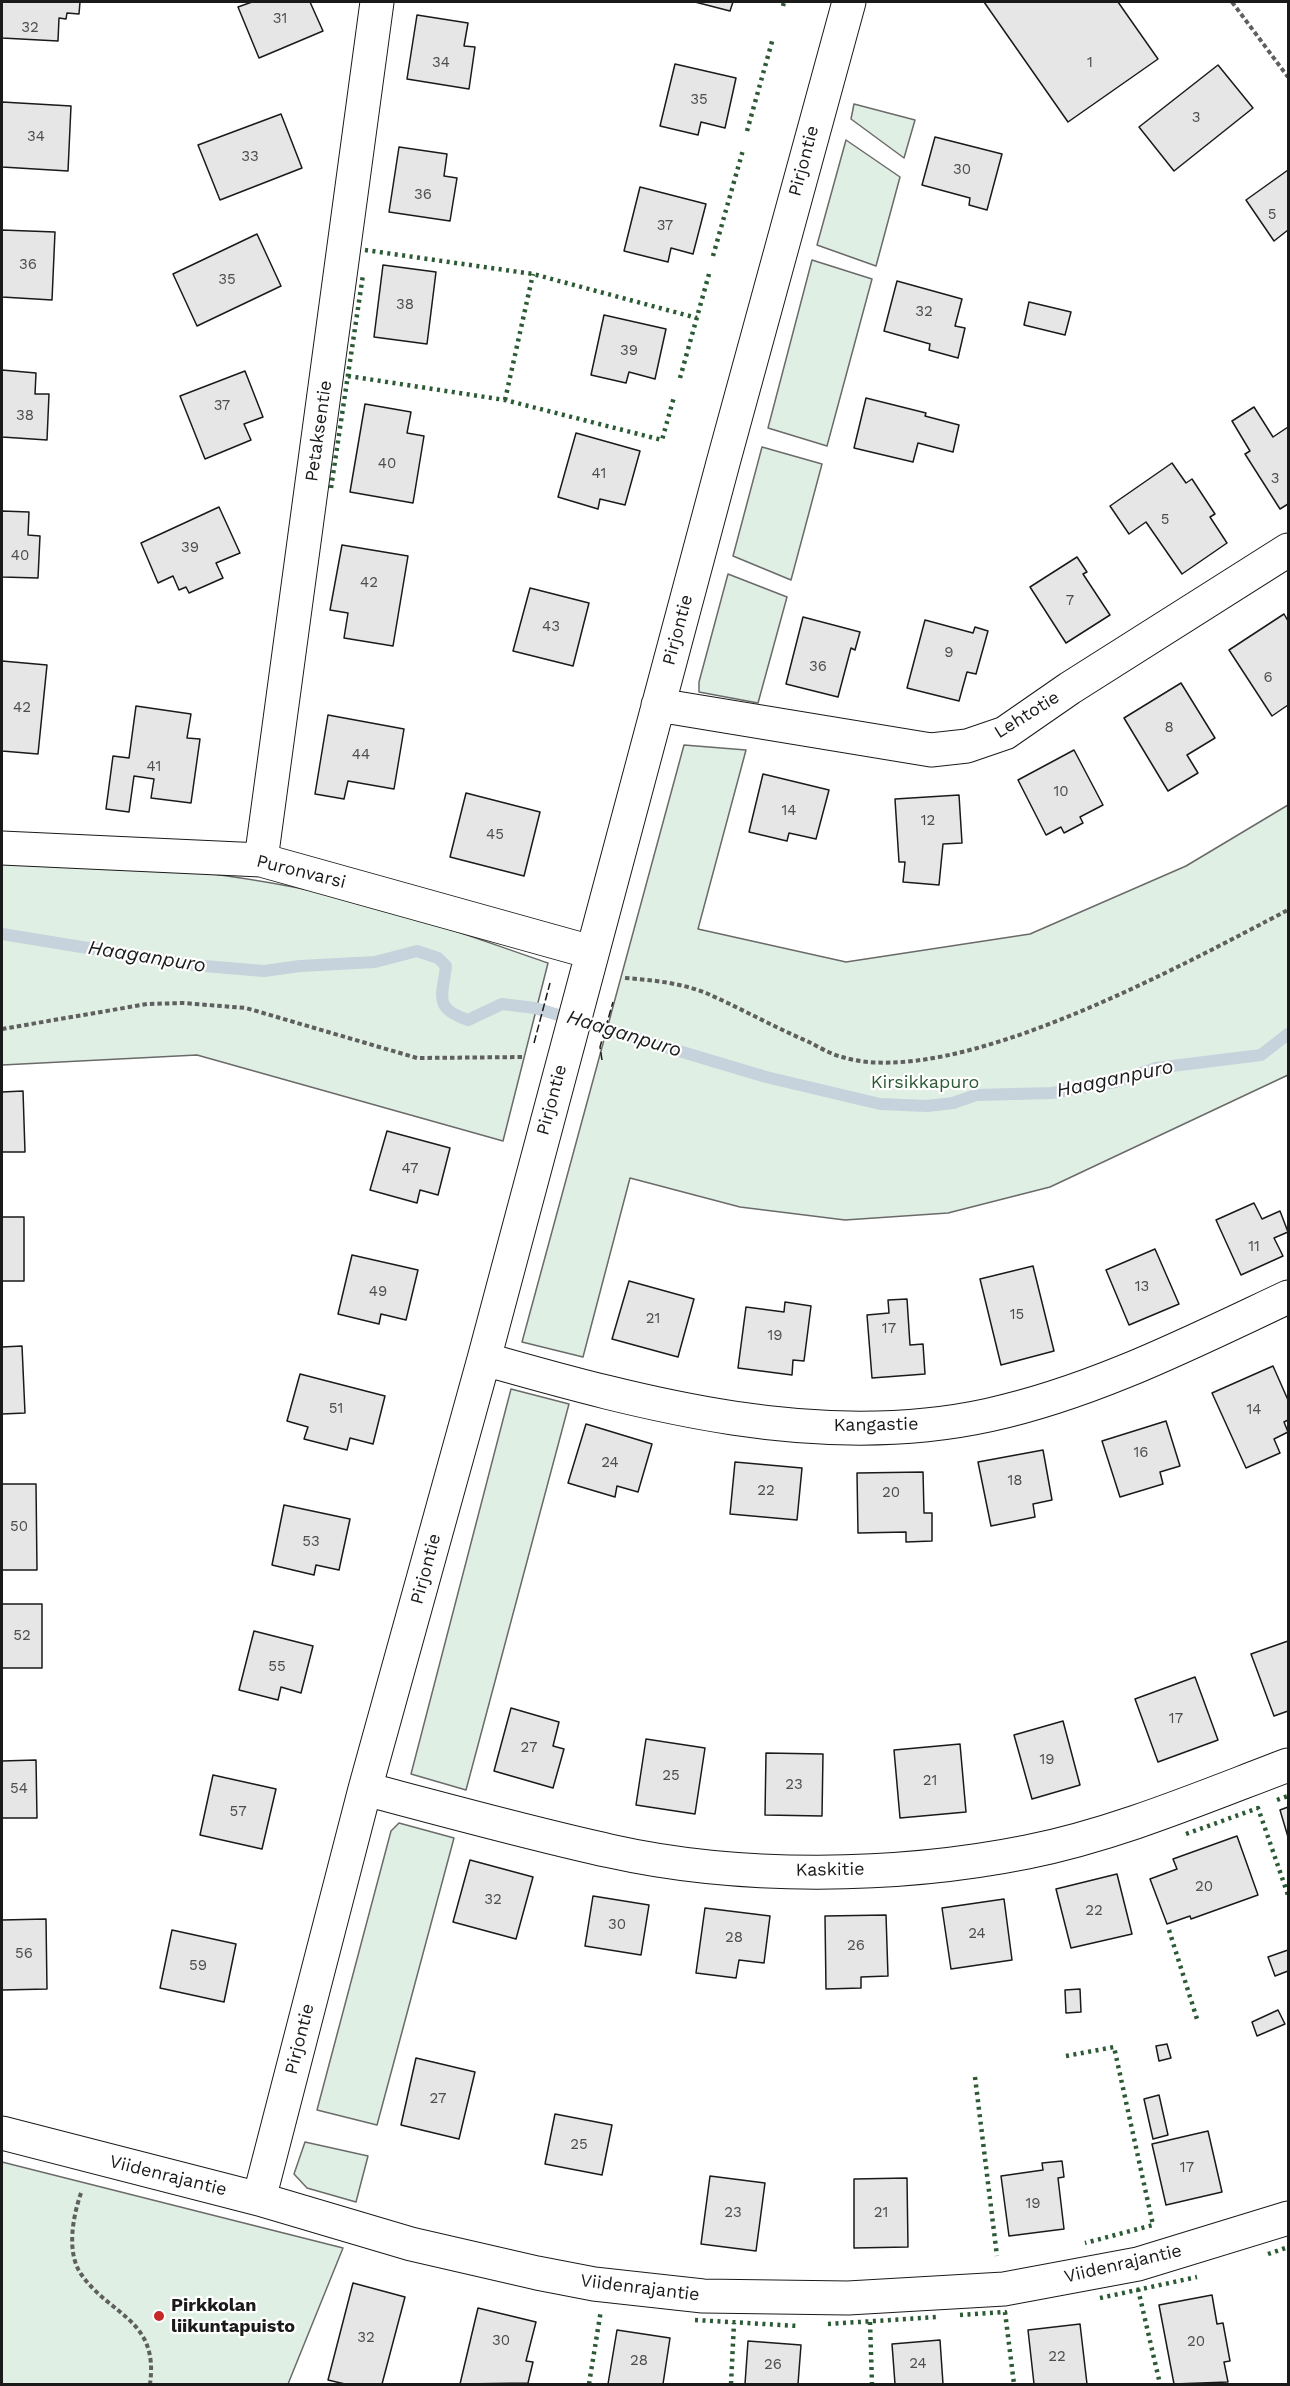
<!DOCTYPE html>
<style>
body{margin:0}
#map{position:relative;width:1290px;height:2386px;overflow:hidden;background:#fff;font-family:"Work Sans",sans-serif}
canvas{display:block}
.frame{position:absolute;inset:0;border:3px solid #1a1a1a;pointer-events:none}
</style>
<div id="map">
<canvas width="1290" height="2386"></canvas>
<div class="frame"></div>
</div>
<script>
const g = document.querySelector('canvas').getContext('2d');
g.lineJoin = 'round';
function paint(path, color) {
  g.fillStyle = color;
  g.fill(path, 'evenodd');
}
function trace(path, color, width, dash) {
  g.strokeStyle = color;
  g.lineWidth = width;
  g.lineCap = dash ? 'butt' : 'round';
  g.setLineDash(dash || []);
  g.stroke(path);
}
function write(font, color, halo, rows, align = 'center') {
  g.font = font + ' "Work Sans",sans-serif';
  g.lineWidth = 4.5;
  g.setLineDash([]);
  g.textBaseline = 'middle';
  g.strokeStyle = halo;
  g.fillStyle = color;
  for (const [text, x, y, turn = 0] of rows) {
    g.save();
    g.translate(x, y);
    g.rotate((+turn || 0) * Math.PI / 180);
    g.textAlign = isNaN(turn) ? turn : align;
    if (halo) g.strokeText(text, 0, 0);
    g.fillText(text, 0, 0);
    g.restore();
  }
}
const green = new Path2D(`
 M854 104 915 120 904 158 851 119Z
 M846 140 900 177 876 266 817 245Z
 M812 260 872 279 827 446 768 428Z
 M762 447 822 464 791 580 733 556Z
 M728 574 787 597 758 703 699 692V682Z
 M684 745 746 750 698 929 846 962 1030 934 1186 866 1288 805V1075L1050 1187 948 1213 845 1220 740 1207 630 1178 583 1357 522 1342Z
 M2 860C127 861 258 874 380 907 436 923 492 944 548 963L503 1141 197 1055 2 1065Z
 M511 1389 569 1404 466 1790 411 1774Z
 M399 1823 454 1838 377 2125 317 2110 391 1831Z
 M305 2142 368 2156 356 2202 307 2188 294 2174Z
 M2 2162 343 2248 288 2384H2Z`);
const stream = new Path2D(`
 M2 934 192 965 264 971 300 966 375 962 417 951 438 958 446 966C443 995 432 1008 468 1020L502 1004 535 1008 766 1077 880 1104 927 1106 953 1103 976 1095 1052 1093 1115 1082 1156 1068 1261 1055 1288 1034`);
const building = new Path2D(`
 M2 2H80L79 14 67 13 66 19 59 18 58 41 2 38Z
 M252 2H310L323 31 259 58 238 7Z
 M695 2H733L730 11Z
 M984 2H1118L1158 59 1068 122Z
 M417 15 468 23 464 46 475 47 469 89 407 79Z
 M675 64 736 78 725 128 701 122 698 135 660 126Z
 M1218 65 1253 108 1174 171 1139 127Z
 M2 102 71 106 68 171 2 167Z
 M281 114 302 168 220 200 198 145Z
 M935 137 1002 154 987 210 969 205 970 198 922 185Z
 M399 147 447 154 444 176 457 178 450 221 389 212Z
 M1288 170V230L1274 241 1246 200Z
 M640 187 706 204 693 254 671 248 668 262 624 251Z
 M2 230 55 232 52 300 2 297Z
 M257 234 281 286 197 326 173 274Z
 M383 265 436 272 427 344 374 337Z
 M897 281 962 299 955 326 965 328 958 358 929 350 930 344 884 331Z
 M1029 302 1071 312 1065 335 1024 325Z
 M604 315 666 329 655 379 629 372 626 383 591 375Z
 M2 370 36 373 35 394H49L47 440 2 437Z
 M245 371 263 417 244 424 251 440 205 459 180 396Z
 M866 398 926 413 925 416 959 425 953 452 918 443 913 462 854 448Z
 M365 404 411 412 407 433 424 436 413 503 350 492Z
 M1254 407 1273 437 1288 427V504L1280 509 1245 454 1250 451 1232 421Z
 M576 433 640 451 625 505 600 499 598 509 558 497Z
 M1172 463 1186 483 1192 479 1215 514 1210 517 1227 543 1182 574 1146 522 1129 534 1110 506Z
 M219 507 240 553 216 563 223 578 189 593 186 587 179 590 173 576 158 583 141 543Z
 M2 511 29 512 28 535 40 536 38 578 2 577Z
 M342 545 408 556 393 646 344 638 348 613 330 610Z
 M1077 557 1087 572 1083 574 1110 615 1066 643 1030 587Z
 M530 588 589 603 573 666 513 651Z
 M1284 614 1288 621V705L1272 716 1229 650Z
 M803 617 860 632 855 650 851 648 838 697 786 684Z
 M925 620 973 633 975 627 988 631 976 674 967 672 959 701 907 688Z
 M2 661 47 665 38 754 2 751Z
 M1181 683 1215 738 1187 755 1198 773 1168 791 1124 718Z
 M136 706 191 714 187 738 200 739 191 803 151 798 154 779 134 776 129 812 106 809 113 756 129 758Z
 M328 715 404 729 394 789 348 781 344 799 315 794Z
 M1074 750 1103 805 1080 817 1083 823 1064 833 1061 827 1046 835 1018 780Z
 M763 774 829 790 816 839 789 833 787 841 749 832Z
 M466 793 540 812 524 876 450 857Z
 M959 795 962 843 943 844 939 885 903 882 905 862H899L895 799Z
 M23 1091 25 1152H2V1092Z
 M387 1131 450 1148 438 1195 420 1190 417 1203 370 1190Z
 M1254 1203 1262 1219 1280 1211 1288 1232 1274 1238 1283 1256 1241 1275 1216 1220Z
 M2 1217H24V1281H2Z
 M1155 1249 1179 1304 1129 1325 1106 1270Z
 M352 1255 418 1270 406 1320 381 1314 379 1324 338 1314Z
 M1033 1266 1054 1351 1001 1365 980 1279Z
 M629 1281 694 1299 678 1357 612 1339Z
 M907 1299 910 1345 923 1344 925 1374 872 1378 867 1315 889 1313 888 1300Z
 M785 1302 811 1306 804 1361 793 1360 792 1375 738 1368 746 1307 784 1312Z
 M22 1346 25 1413 2 1414V1347Z
 M1273 1366 1288 1400V1420L1284 1422 1288 1432 1274 1439 1280 1453 1246 1468 1212 1393Z
 M300 1374 385 1396 373 1444 350 1438 347 1450 304 1439 308 1427 287 1421Z
 M1166 1421 1180 1466 1160 1472 1163 1484 1120 1497 1102 1441Z
 M586 1424 652 1444 638 1492 617 1486 615 1497 568 1483Z
 M1043 1450 1052 1500 1033 1504 1035 1517 991 1526 978 1462Z
 M735 1462 802 1468 797 1520 730 1514Z
 M923 1472 924 1513H932V1541L906 1542V1532L858 1533 857 1473Z
 M2 1484H36L37 1570H2Z
 M284 1505 350 1519 339 1570 316 1565 314 1575 272 1565Z
 M2 1604H42V1668H2Z
 M254 1631 313 1646 301 1693 281 1687 278 1700 239 1690Z
 M1288 1641V1711L1274 1716 1251 1654Z
 M1195 1677 1218 1740 1158 1762 1135 1699Z
 M511 1708 559 1722 553 1746 564 1749 553 1788 494 1771Z
 M1063 1721 1080 1785 1032 1799 1014 1735Z
 M646 1739 705 1748 695 1814 636 1805Z
 M960 1744 966 1812 900 1818 894 1750Z
 M766 1753 823 1754 822 1816 765 1815Z
 M36 1760 37 1818H2V1761Z
 M213 1775 276 1789 262 1849 200 1835Z
 M1288 1807V1837L1280 1810Z
 M1237 1836 1258 1895 1191 1919 1190 1916 1167 1924 1150 1879 1177 1869 1173 1859Z
 M470 1860 533 1877 516 1939 453 1922Z
 M1117 1874 1132 1934 1071 1948 1056 1889Z
 M593 1896 649 1905 641 1955 585 1946Z
 M1004 1899 1012 1960 951 1969 942 1908Z
 M705 1908 770 1916 764 1963 739 1960 736 1978 696 1973Z
 M886 1915 888 1976 861 1977V1988L826 1989 825 1916Z
 M46 1919 47 1989 2 1990V1920Z
 M172 1930 236 1944 224 2002 160 1988Z
 M1288 1950V1971L1275 1976 1268 1957Z
 M1080 1989 1081 2012 1066 2013 1065 1990Z
 M1278 2010 1285 2024 1257 2036 1252 2022Z
 M1167 2044 1171 2058 1159 2061 1156 2046Z
 M416 2058 475 2072 459 2139 401 2125Z
 M1159 2095 1168 2135 1153 2139 1144 2099Z
 M555 2114 612 2125 602 2175 545 2164Z
 M1208 2131 1222 2192 1166 2205 1152 2144Z
 M1062 2161 1064 2177 1058 2178 1064 2229 1009 2236 1001 2176 1043 2170 1042 2163Z
 M710 2176 765 2183 756 2251 701 2244Z
 M907 2178 908 2247 854 2248V2179Z
 M353 2283 405 2297 382 2384H345L328 2380Z
 M1212 2295 1217 2324 1223 2323 1230 2361 1224 2362 1228 2382 1174 2384 1159 2305Z
 M478 2308 536 2322 526 2361 533 2362 528 2383 460 2384Z
 M1080 2324 1087 2384H1034L1028 2330Z
 M617 2330 670 2338 663 2384H608Z
 M940 2340 943 2384H895L892 2344Z
 M748 2341 801 2345 798 2384H745Z`);
const path = new Path2D(`
 M1232 2 1288 77
 M625 978C652 980 681 983 706 993 740 1008 774 1027 809 1042 819 1047 830 1054 842 1057 955 1091 1186 963 1288 910
 M2 1029 147 1004 183 1003 246 1008 417 1058 525 1057
 M81 2193C73 2216 66 2252 81 2274 110 2316 159 2319 150 2384`);
const minor = new Path2D(`
 M658 705 931 750 967 746 1005 733 1070 688 1288 550
 M2 848 261 860 591 952
 M261 860 377 2
 M484 1359C646 1405 820 1452 989 1415 1094 1392 1192 1342 1288 1297
 M365 1789C446 1810 528 1833 610 1851 739 1880 897 1878 1027 1852 1117 1834 1203 1797 1288 1765
 M2 2133 259 2199 411 2244 537 2273 594 2284 703 2296 848 2298 1004 2289 1138 2264 1288 2218
 M259 2199 365 1789 484 1359 723 463 849 2`);
const hedge = new Path2D(`
 M783 6 784 2
 M747 131 773 38
 M365 250 533 274 697 318
 M713 256 743 150
 M348 376 505 400 662 440 674 397
 M680 378 709 274
 M505 400 533 274
 M331 488 363 275
 M1277 1800 1288 1796
 M1186 1834 1258 1808 1288 1895
 M1169 1930 1197 2019
 M1066 2056 1114 2047 1153 2225 1085 2243
 M975 2077 997 2256
 M1268 2254 1288 2247
 M1138 2289 1160 2384
 M1100 2298 1197 2277
 M960 2315 1005 2312 1014 2384
 M695 2320 798 2326
 M870 2322 872 2384
 M828 2324 937 2317
 M589 2384 601 2310
 M731 2384 734 2323`);
const fence = new Path2D(`
 M534 1043 550 983
 M602 1060 600 1047 613 1002`);
const markers = [
 [159,2316,6,"#c62828"]
];
const numberNames = [
 ["31",280,19],
 ["32",30,28],
 ["34",441,63],
 ["1",1090,63],
 ["35",699,100],
 ["3",1196,118],
 ["34",36,137],
 ["33",250,157],
 ["30",962,170],
 ["36",423,195],
 ["5",1272,215],
 ["37",665,226],
 ["36",28,265],
 ["35",227,280],
 ["38",405,305],
 ["32",924,312],
 ["39",629,351],
 ["37",222,406],
 ["38",25,416],
 ["40",387,464],
 ["41",599,474],
 ["3",1275,479],
 ["5",1165,520],
 ["39",190,548],
 ["40",20,556],
 ["42",369,583],
 ["7",1070,601],
 ["43",551,627],
 ["9",949,653],
 ["36",818,667],
 ["6",1268,678],
 ["42",22,708],
 ["8",1169,728],
 ["44",361,755],
 ["41",154,767],
 ["10",1061,792],
 ["14",789,811],
 ["12",928,821],
 ["45",495,835],
 ["47",410,1169],
 ["11",1254,1247],
 ["13",1142,1287],
 ["49",378,1292],
 ["15",1017,1315],
 ["21",653,1319],
 ["17",889,1329],
 ["19",775,1336],
 ["51",336,1409],
 ["14",1254,1410],
 ["16",1141,1453],
 ["24",610,1463],
 ["18",1015,1481],
 ["22",766,1491],
 ["20",891,1493],
 ["50",19,1527],
 ["53",311,1542],
 ["52",22,1636],
 ["55",277,1667],
 ["17",1176,1719],
 ["27",529,1748],
 ["19",1047,1760],
 ["25",671,1776],
 ["21",930,1781],
 ["23",794,1785],
 ["54",19,1789],
 ["57",238,1812],
 ["20",1204,1887],
 ["32",493,1900],
 ["22",1094,1911],
 ["30",617,1925],
 ["24",977,1934],
 ["28",734,1938],
 ["26",856,1946],
 ["56",24,1954],
 ["59",198,1966],
 ["27",438,2099],
 ["25",579,2145],
 ["17",1187,2168],
 ["19",1033,2204],
 ["23",733,2213],
 ["21",881,2213],
 ["32",366,2338],
 ["30",501,2341],
 ["20",1196,2342],
 ["22",1057,2357],
 ["28",639,2361],
 ["24",918,2364],
 ["26",773,2365]
];
const streetNames = [
 ["Pirjontie",804,161,-75],
 ["Petaksentie",319,431,-82],
 ["Pirjontie",678,630,-75],
 ["Lehtotie",1027,715,-32],
 ["Puronvarsi",301,872,14],
 ["Pirjontie",552,1100,-75],
 ["Kangastie",876,1425,-1],
 ["Pirjontie",426,1569,-75],
 ["Kaskitie",830,1870,-1],
 ["Pirjontie",300,2039,-76],
 ["Viidenrajantie",168,2176,14],
 ["Viidenrajantie",1123,2264,-13],
 ["Viidenrajantie",640,2288,7]
];
const parkNames = [
 ["Kirsikkapuro",925,1083]
];
const poiNames = [
 ["Pirkkolan",171,2306],
 ["liikuntapuisto",171,2327]
];
const waterNames = [
 ["Haaganpuro",147,957,9],
 ["Haaganpuro",624,1034,17],
 ["Haaganpuro",1115,1079,-12]
];
paint(green, '#e0efe3');
trace(green, '#6a6a6a', 1.5);
trace(stream, '#c6d2dc', 12);
paint(building, '#e6e6e6');
trace(building, '#1a1a1a', 1.5);
trace(minor, '#1a1a1a', 35);
trace(path, '#5f5f5f', 4, [4.5, 3]);
trace(minor, '#fff', 33);
trace(hedge, '#2b5a34', 4.5, [3, 4.5]);
trace(fence, '#1a1a1a', 1.5, [8, 3]);
for (const [x, y, r, color] of markers) {
  const dot = new Path2D();
  dot.arc(x, y, r, 0, 2 * Math.PI);
  g.fillStyle = color;
  g.fill(dot);
  trace(dot, '#fff', 2);
}
write('15px', '#4d4d4d', null, numberNames);
write('18px', '#1a1a1a', '#fff', streetNames);
write('18px', '#2b5a34', '#fff', parkNames);
write('bold 18px', '#1a1a1a', '#fff', poiNames, 'left');
write('italic 20px', '#1a1a1a', '#fff', waterNames);
</script>
